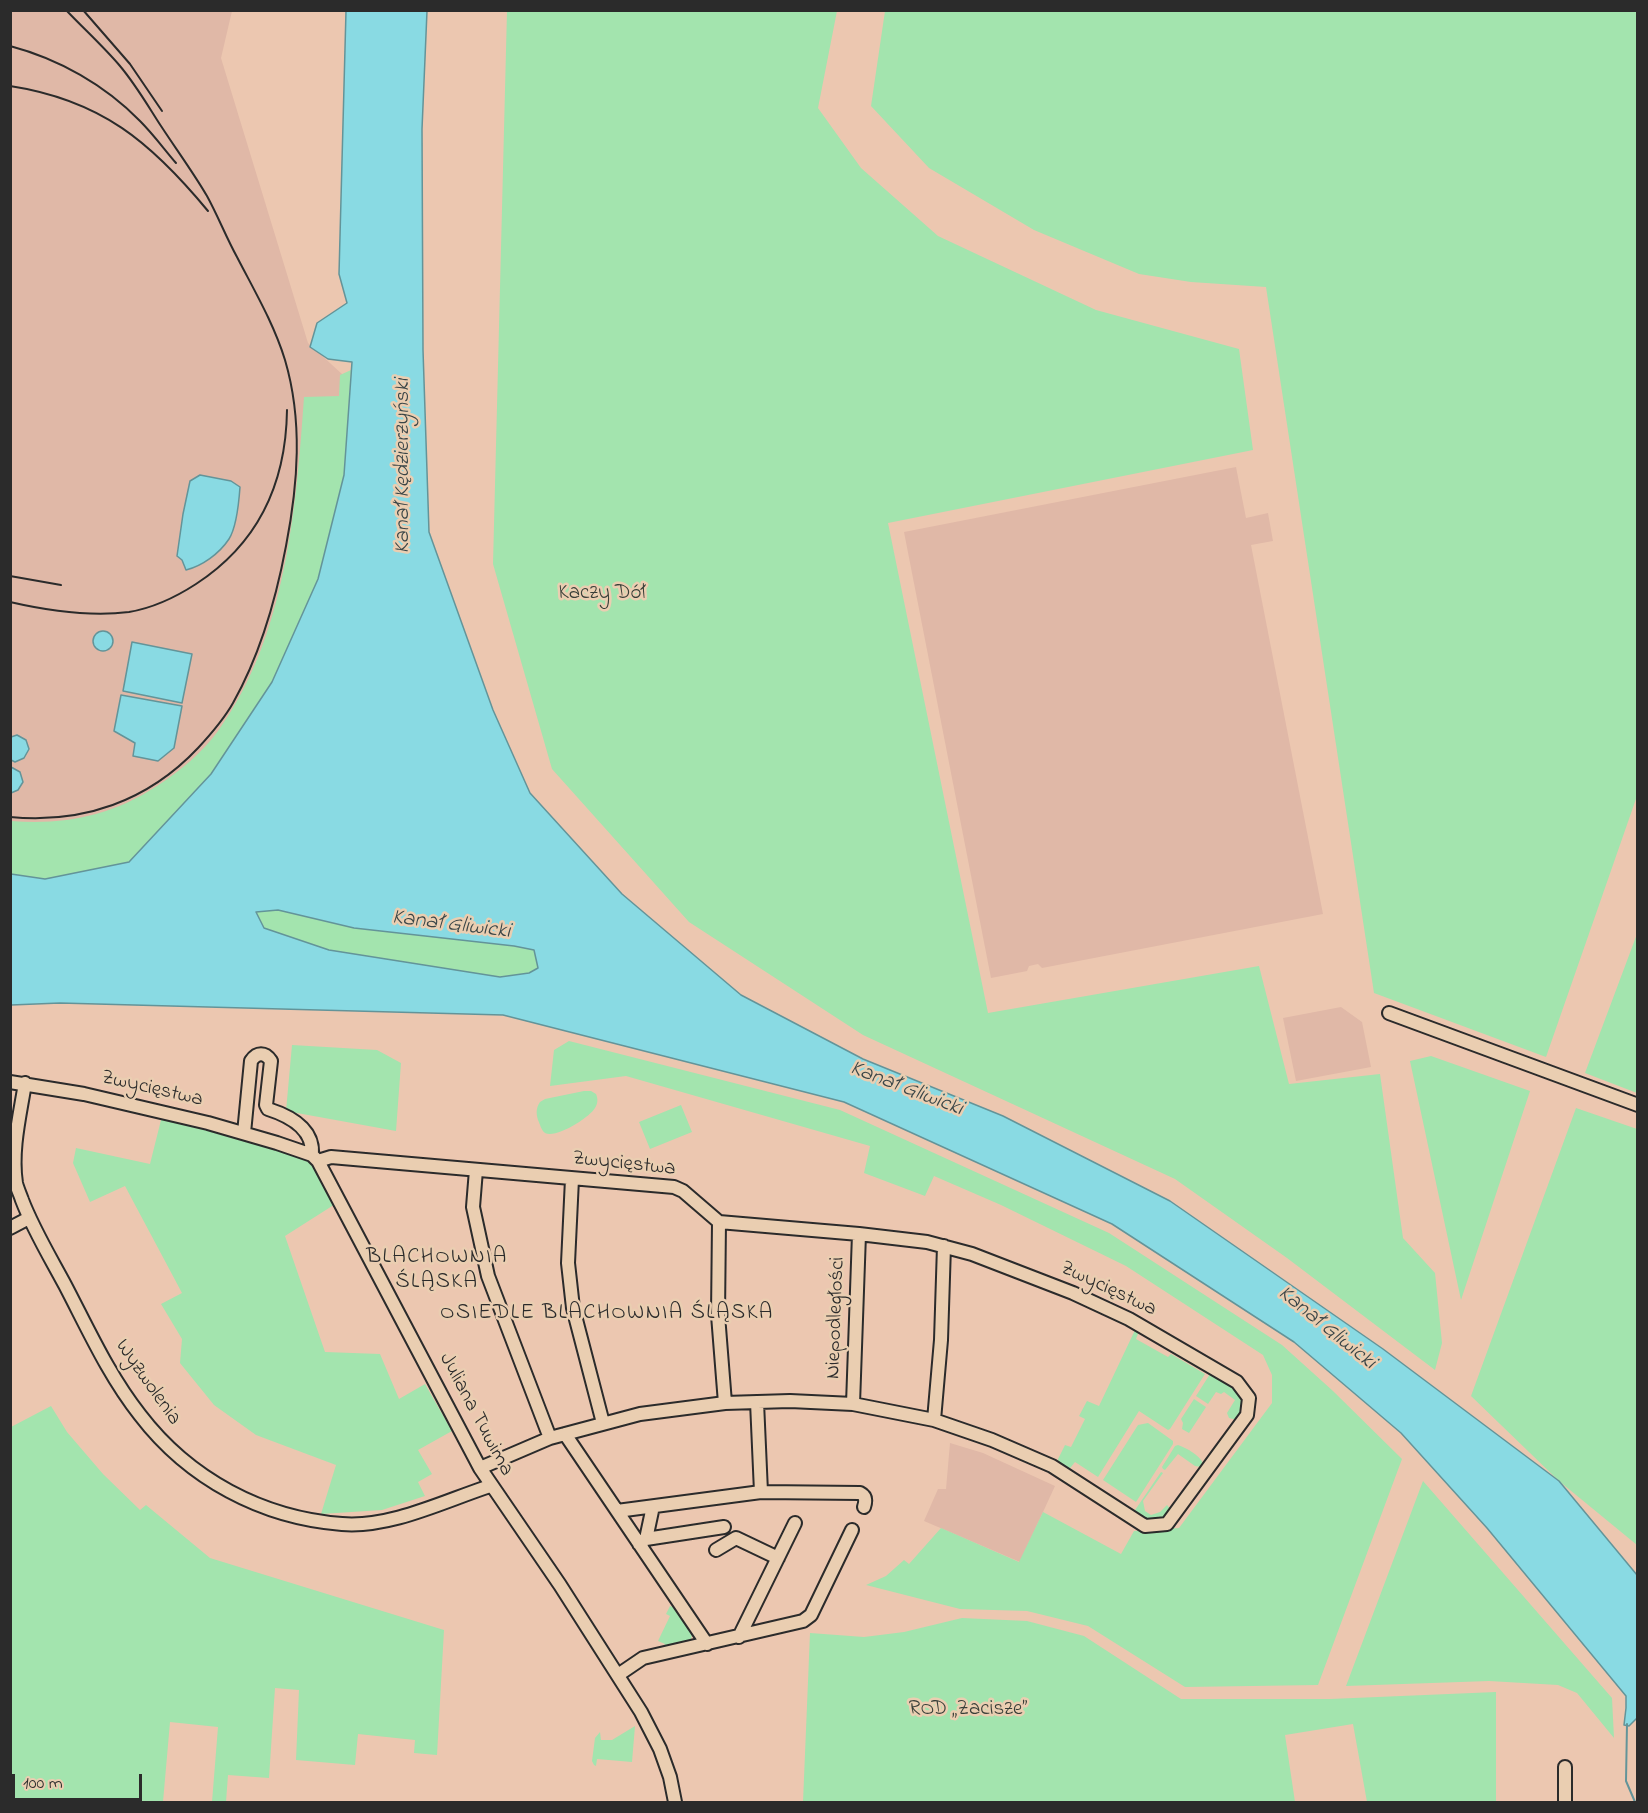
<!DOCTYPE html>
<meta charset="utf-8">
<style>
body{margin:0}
#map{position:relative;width:1648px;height:1813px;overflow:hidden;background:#ecc7b0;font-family:"Indie Flower",sans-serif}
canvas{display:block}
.frame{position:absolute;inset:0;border:12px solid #2b2b2b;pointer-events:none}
.scale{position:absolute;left:12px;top:1774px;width:130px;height:27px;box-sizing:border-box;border:3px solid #2b2b2b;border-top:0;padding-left:8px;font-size:18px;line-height:21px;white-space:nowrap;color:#2b2b2b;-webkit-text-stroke:4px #eaceb1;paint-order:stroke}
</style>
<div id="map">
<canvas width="1648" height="1813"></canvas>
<div class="frame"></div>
<div class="scale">100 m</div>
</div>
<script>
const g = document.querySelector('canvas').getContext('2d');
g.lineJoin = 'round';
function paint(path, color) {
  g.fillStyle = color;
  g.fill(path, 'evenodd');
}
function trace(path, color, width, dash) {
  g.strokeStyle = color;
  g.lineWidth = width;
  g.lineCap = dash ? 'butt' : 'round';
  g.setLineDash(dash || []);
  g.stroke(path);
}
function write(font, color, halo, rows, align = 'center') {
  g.font = font + ' "Indie Flower",sans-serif';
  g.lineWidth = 5;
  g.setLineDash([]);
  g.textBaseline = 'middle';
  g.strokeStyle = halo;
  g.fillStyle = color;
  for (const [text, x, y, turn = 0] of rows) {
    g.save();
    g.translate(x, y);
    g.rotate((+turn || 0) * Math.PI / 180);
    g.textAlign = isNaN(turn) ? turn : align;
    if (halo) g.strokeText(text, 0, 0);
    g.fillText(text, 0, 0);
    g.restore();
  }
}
const built = new Path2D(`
 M10 11H232L221 58 308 343 342 374 341 398 299 498 275 615 237 709 212 744 149 796 80 831 11 828Z
 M1236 467 1246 518 1268 513 1273 541 1251 545 1323 914 1042 968 1038 964 1029 966 1027 971 991 978 904 532Z
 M1341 1007 1362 1022 1371 1067 1296 1081 1283 1018Z
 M950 1443 983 1453 1055 1486 1020 1562 924 1521 938 1489H946Z`);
const green = new Path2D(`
 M507 11H837L818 108 861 168 938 236 1096 310 1239 349 1253 450 888 523 988 1013 1259 966 1289 1084 1380 1074 1403 1238 1435 1273 1442 1343 1435 1370 1287 1258 1175 1179 863 1035 689 922 552 769 493 564Z
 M885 11H1637V796L1546 1057 1374 993 1266 287 1191 282 1139 274 1034 230 929 168 871 106Z
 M351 370 344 475 318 579 272 682 211 774 129 862 45 879 11 874V821C65 825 111 816 157 786 180 771 202 753 218 731 286 637 296 509 304 397L339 396 340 375Z
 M278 910 354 928 514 946 534 950 538 968 529 973 500 977 329 950 263 928 256 912Z
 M1637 934V1093L1585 1073Z
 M569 1041 840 1110 1109 1233 1282 1345 1333 1391 1402 1459 1318 1685 1185 1687 1088 1626 1027 1611 960 1609 866 1585 886 1576 904 1560 909 1564 941 1528 1019 1562 1043 1512 1121 1554 1134 1531 1179 1528 1272 1403V1375L1263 1355 1126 1266 1001 1205 934 1176 925 1196 864 1173 870 1146 626 1076 550 1086 554 1050Z
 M292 1045 377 1050 401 1063 396 1131 286 1111Z
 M1431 1056 1530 1091 1461 1300 1410 1061Z
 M584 1091H591L596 1094C598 1099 598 1103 595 1108 590 1117 556 1139 545 1133 541 1130 540 1124 538 1120 536 1113 536 1108 540 1102L545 1099Z
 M681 1105 692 1132 650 1149 639 1122Z
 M1576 1108 1637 1129V1545L1559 1481 1471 1396Z
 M163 1112 312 1155 340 1201 285 1236 325 1352 380 1354 399 1399 425 1384 452 1431 418 1450 432 1474 418 1482 425 1496 382 1510 321 1514 336 1465 256 1435 214 1405 180 1363 182 1339 161 1304 182 1293 125 1186 90 1202 73 1163 76 1148 150 1164Z
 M1136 1328 1139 1331 1136 1339 1168 1357 1171 1354 1205 1374 1170 1429 1168 1430 1139 1411 1098 1477 1075 1462 1067 1472 1058 1463V1459L1065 1445 1071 1447 1085 1419 1079 1416 1087 1401 1099 1406Z
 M1214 1373C1231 1385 1252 1397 1237 1420L1229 1418 1227 1413 1235 1400 1224 1392 1221 1394 1216 1392 1208 1404 1196 1396 1210 1374Z
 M1194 1399 1206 1407 1189 1433 1182 1429 1183 1423 1181 1419Z
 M51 1406 67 1432 103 1474 140 1510 146 1505 210 1558 444 1630 437 1755 414 1753 415 1740 358 1734 355 1765 296 1760 299 1690 275 1688 269 1778 228 1775 226 1802H212L218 1727 170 1722 163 1802H11V1427Z
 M1148 1423 1173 1441V1444L1136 1502 1103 1480 1138 1425Z
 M1178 1445C1188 1449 1198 1454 1203 1463L1201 1467 1195 1466 1178 1454 1165 1470 1163 1469 1162 1467 1175 1446Z
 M1161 1472 1163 1473 1143 1501 1145 1511 1151 1515 1160 1512 1167 1505 1171 1510C1160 1527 1148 1521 1133 1513Z
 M1423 1481 1612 1698 1614 1738 1577 1693 1558 1685 1489 1681 1346 1686Z
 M670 1606 678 1609 693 1632 690 1642 661 1651 665 1644 658 1641 670 1616 666 1614Z
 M962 1618 1027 1621 1084 1636 1181 1699H1330L1496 1692V1802H1367L1353 1724 1285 1735 1295 1802H803L810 1633 864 1637 904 1632Z
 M635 1726 632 1762 597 1759 596 1766 594 1765 592 1761 595 1738 600 1732 601 1740H612Z`);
const water = new Path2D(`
 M346 11H427L422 129 423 350 429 532 493 710 530 793 622 894 741 995 863 1059 1003 1116 1170 1201 1383 1349 1559 1481 1637 1575V1718L1629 1726 1624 1725 1626 1708V1696L1487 1528 1401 1433 1294 1342 1112 1224 844 1102 503 1015 60 1003 11 1005V874L45 879 129 862 211 774 272 682 318 579 344 475 352 362 328 359 310 347 317 323 347 303 339 274ZM278 910 354 928 514 946 534 950 538 968 529 973 500 977 329 950 264 928 256 912Z
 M200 475 231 481 240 487C239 501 236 528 229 539 219 554 202 566 186 570L182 560 177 556 183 514 190 481Z
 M93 641a10 10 0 1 1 20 0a10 10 0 1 1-20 0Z
 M132 642 192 654 182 703 123 691Z
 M121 695 182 706 174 748 158 761 133 756 135 743 114 731Z
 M17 735 26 740 29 749 24 758 15 762 11 760V737Z
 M11 767 20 772 23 782 18 790 11 793Z`);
const stream = new Path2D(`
 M1627 1724 1626 1781 1635 1802`);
const minor = new Path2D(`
 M1389 1013 1638 1105
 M10 1082 84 1094 208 1123 277 1143 312 1155 318 1161 480 1468 560 1585 641 1712 660 1749 670 1777 675 1802
 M25 1083C20 1115 11 1150 16 1183 17 1188 20 1194 22 1200 33 1229 50 1257 65 1285 88 1329 109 1376 140 1415 189 1479 262 1518 342 1524 391 1528 444 1501 490 1486
 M244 1133 251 1061C257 1052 265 1052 271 1061L266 1105 268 1109C290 1116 314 1129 312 1155
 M318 1161 331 1157 674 1187 683 1191 719 1222 859 1234 927 1242 972 1254 1073 1293 1129 1319 1237 1382 1249 1398 1247 1415 1167 1524 1145 1526 1052 1466 992 1440 934 1420 853 1404 790 1401 725 1403 640 1414 550 1438 480 1468
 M476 1170 473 1207 488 1276 550 1438
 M572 1179 568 1263 573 1308 603 1423
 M719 1222 718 1315 725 1403
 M10 1228 29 1218
 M757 1402 761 1492
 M853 1404 859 1234
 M934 1420 941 1340 944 1246
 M565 1434 707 1644
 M617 1511 761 1492 860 1493C866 1496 866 1501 864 1507
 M646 1539 652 1511 651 1507
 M639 1544 646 1539 724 1527
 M716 1550 736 1538 778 1558
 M739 1637 795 1523
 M618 1675 643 1658 803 1621 811 1615 852 1530
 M1565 1767V1802`);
const rail = new Path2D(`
 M83 10 130 64 162 111
 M10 46C59 59 105 85 140 121 153 134 164 149 176 163
 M10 86C101 100 151 142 208 211
 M10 576 61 585
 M10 602C49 611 89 617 129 612 153 608 176 597 196 584 259 543 286 484 287 410
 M10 817C83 824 148 801 198 748 211 734 224 719 233 703 260 655 276 599 286 546 298 484 303 421 285 360 274 324 254 290 237 257 226 237 218 216 207 196 193 172 176 149 161 126 148 106 136 85 120 66 103 46 84 29 66 10`);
const parkNames = [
 ["Kaczy Dół",602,595],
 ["ROD „Zacisze”",968,1711]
];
const streetNames = [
 ["Zwycięstwa",152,1090,13],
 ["Zwycięstwa",624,1165,6],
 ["Zwycięstwa",1108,1290,25],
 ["Niepodległości",837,1318,-88],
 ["Wyzwolenia",147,1383,55],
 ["Juliana Tuwima",475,1415,62]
];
const waterNames = [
 ["Kanał Kędzierzyński",404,466,-90],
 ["Kanał Gliwicki",451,926,7],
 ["Kanał Gliwicki",906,1090,21],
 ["Kanał Gliwicki",1326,1329,39]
];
const neighbourhoodNames = [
 ["BLACHOWNIA",437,1258],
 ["ŚLĄSKA",437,1283],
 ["OSIEDLE BLACHOWNIA ŚLĄSKA",607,1314]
];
paint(built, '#e0b8a7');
paint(green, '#a3e4ae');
paint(water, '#89dae3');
trace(water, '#639499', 1.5);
trace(stream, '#639499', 2);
trace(minor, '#2b2b2b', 16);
trace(minor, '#eaceb1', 12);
trace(rail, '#2b2b2b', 2);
write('21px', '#373e38', '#eaceb1', parkNames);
write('21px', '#2b2b2b', '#eaceb1', streetNames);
write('italic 22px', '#394547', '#eaceb1', waterNames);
g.letterSpacing = '1.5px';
write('22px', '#2b2b2b', '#eaceb1', neighbourhoodNames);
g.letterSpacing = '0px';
</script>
